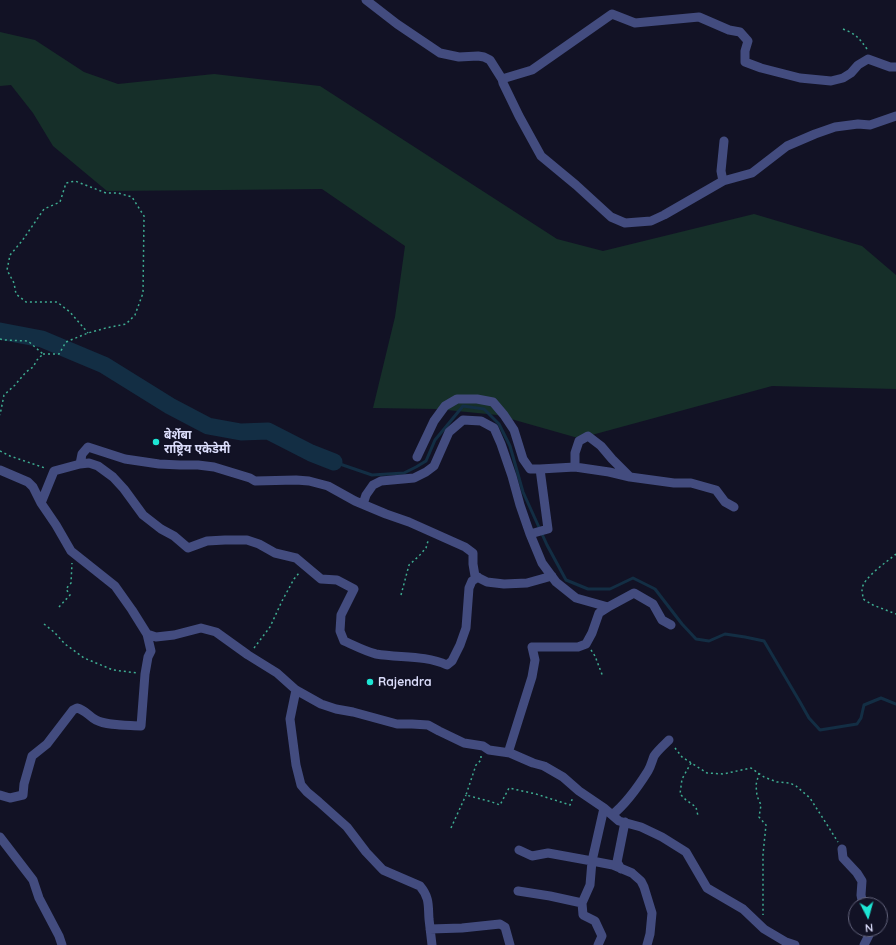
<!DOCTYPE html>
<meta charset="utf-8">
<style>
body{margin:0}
#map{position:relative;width:896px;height:945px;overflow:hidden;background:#121225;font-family:Quicksand,sans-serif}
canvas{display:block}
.north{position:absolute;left:848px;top:897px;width:40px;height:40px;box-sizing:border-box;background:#121225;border:1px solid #62637b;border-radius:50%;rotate:174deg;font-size:11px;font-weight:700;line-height:16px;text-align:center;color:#dbddfb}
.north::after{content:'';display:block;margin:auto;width:14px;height:18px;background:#1de5d4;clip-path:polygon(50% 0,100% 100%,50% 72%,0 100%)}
</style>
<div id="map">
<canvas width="896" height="945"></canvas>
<div class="north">N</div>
</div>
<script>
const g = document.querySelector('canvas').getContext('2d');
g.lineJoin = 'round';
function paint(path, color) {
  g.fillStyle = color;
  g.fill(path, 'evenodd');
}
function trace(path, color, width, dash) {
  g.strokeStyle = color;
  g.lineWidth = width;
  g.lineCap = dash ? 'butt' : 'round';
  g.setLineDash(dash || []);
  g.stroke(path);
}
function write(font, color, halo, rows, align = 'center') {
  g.font = font + ' Quicksand,"Noto Sans Devanagari",sans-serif';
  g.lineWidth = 3;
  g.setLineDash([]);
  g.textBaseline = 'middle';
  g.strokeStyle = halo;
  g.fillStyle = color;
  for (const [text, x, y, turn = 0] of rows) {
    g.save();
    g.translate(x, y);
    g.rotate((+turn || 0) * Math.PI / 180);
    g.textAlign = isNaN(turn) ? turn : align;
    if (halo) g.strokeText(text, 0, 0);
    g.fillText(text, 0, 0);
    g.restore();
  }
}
const green = new Path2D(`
 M0 32 35 40 84 72 118 84 214 74 320 86 557 239 603 251 754 214 862 246 896 275V389L772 386 588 436 578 438 497 415 437 409 373 408 395 317 405 246 322 189 222 190 107 191 53 146 33 113 11 85 0 86Z`);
const stream = new Path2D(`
 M334 462 372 475 404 473 416 467 426 461 435 440 463 406 484 409 499 424 510 446 523 492 547 545 566 580 588 589H610L633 578 655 589 682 624 696 639 709 641 725 634 745 637 764 641 800 702 809 718 820 730 857 724 861 718 864 705 881 698 896 704`);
const river = new Path2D(`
 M0 331 42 339 104 365 170 406 208 426 241 432 268 431 311 453 334 462`);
const path = new Path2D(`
 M843 29C856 34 859 38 867 49
 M0 339 4 340 28 341 43 354 37 360 33 367 26 372 15 385 4 395 0 415
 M43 354H59L66 342 88 333 106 328 126 324 135 315 143 293 144 216 132 197 118 193H106L75 181 66 183 60 202 44 209 22 241 10 255 7 270 14 283 16 294 26 302H57L70 312 88 333
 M0 451 10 456 45 468
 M896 554C887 562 862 578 862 590 862 592 863 596 863 599L873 605 896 614
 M401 595 409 565 419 556 426 548 428 541
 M59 607 70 595 66 589 71 583 72 563
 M44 624 54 632 65 644 84 658 113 670 137 673
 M254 648 270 627 282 601 294 579 299 573
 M591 650 595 656 603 677
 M675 748 682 757 707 773 723 774 751 768 764 777 777 782 790 783 796 786 810 798 838 842
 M481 756V760L476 765 466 795 492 802 500 805 509 788 536 794 570 805 573 797
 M691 763 682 779 680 794 686 800 696 807 698 816
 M759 773 756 785 757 796 761 805 759 817 766 825 763 854V915
 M451 828 466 795`);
const minor = new Path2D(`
 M366 0 397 24 440 53 459 57 478 56 484 57 490 60 502 79 503 83 519 116 541 156 576 185 611 217 625 223 651 221 664 215 723 181 752 173 787 146 815 134 835 127 858 124 870 125 896 116
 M502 79 532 70 612 14 635 23 699 17 729 30 740 32 748 41 745 51V62L761 68 800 78 831 81 843 78 851 73 858 65 868 59 890 67H896
 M723 181 721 171 724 141
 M417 457 434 421 445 406 457 399H477L493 402 504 415 514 430 523 459 530 469H540
 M80 464 82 454 88 447 125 459 159 464 180 465H198L214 467 250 478 255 481 296 480 309 481 328 486 355 501 386 514 409 522 465 547 473 553V564L475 576 487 582 504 584 527 583 552 576
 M575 467V453L579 441 588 436 601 446 612 459 630 477
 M0 470 28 482 33 487 41 503 56 525 71 551 115 586 132 610 147 634 151 651 148 657 145 674 141 726C128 725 107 726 96 720 89 717 86 710 77 708L73 710 47 744 32 756 24 784 23 795 10 798 0 795
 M41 503 54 471 80 464 89 463 98 466 113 477 124 489 143 515 161 529 174 536 188 548 207 541 225 540H247L259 544 275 553 296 558 321 579 337 580 354 589 341 615 340 631 344 641C353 645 367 652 376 654 400 658 425 655 447 665L452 661 460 645 466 628 469 588 472 581 478 577
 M363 504 366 495 373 485 381 481 414 478 426 472 434 466 449 432 463 420 481 421 494 428 501 444 512 476 520 505 530 534 542 563 556 582 576 598 608 607
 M530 534 548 529 540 469 575 467 609 472 630 477 674 483H691L716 490 725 502 734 507
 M147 634 156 637 174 635 201 628 216 632 248 655 277 673 296 690 321 704 336 709 353 712 397 724H412L428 725 439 731 464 743 483 746 489 750 510 753 533 763 544 766 563 777 579 791 604 808 619 821 641 827 662 837 686 852 707 888 743 909 764 929 786 942 795 945
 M296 690 290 719 296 765 301 785 307 792 319 802 347 827 366 852 383 870 420 886C430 898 428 906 429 919 430 928 431 936 432 945
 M510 753 509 750 532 677 535 660 532 647H578L586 644 592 633 599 613 610 606 634 593 653 604 662 620 671 625
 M612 815C627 803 638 787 648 771 651 766 652 761 654 756 658 750 664 745 669 740
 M0 837 33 880 39 898 59 936 62 945
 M842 849 843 858 857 873 862 881 861 895 863 905
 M519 850 532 856 548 853 592 861 613 865 632 873 641 881 644 887 652 913 650 934 647 945
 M621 869 617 862 625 822
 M518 891 550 896 582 903
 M430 929 462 928 500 924 505 927 510 945
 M598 945 602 936 595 921 583 915 582 903 590 885 592 861 604 808
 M864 945 869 935 870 929`);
const markers = [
 [156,442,4,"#1de5d4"],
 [370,682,4,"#1de5d4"]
];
const poiNames = [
 ["बेर्शेबा",164,435],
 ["राष्ट्रिय एकेडेमी",164,449],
 ["Rajendra",378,682]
];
paint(green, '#162f29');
trace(stream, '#132e44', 3);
trace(river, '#132e44', 17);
trace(path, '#3eac91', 1.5, [2, 3]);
trace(minor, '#434c7f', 9);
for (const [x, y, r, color] of markers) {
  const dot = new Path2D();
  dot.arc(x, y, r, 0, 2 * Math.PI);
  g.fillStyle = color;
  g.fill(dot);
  trace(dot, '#121225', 1.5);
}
write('bold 12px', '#dbddfb', '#121225', poiNames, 'left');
</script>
